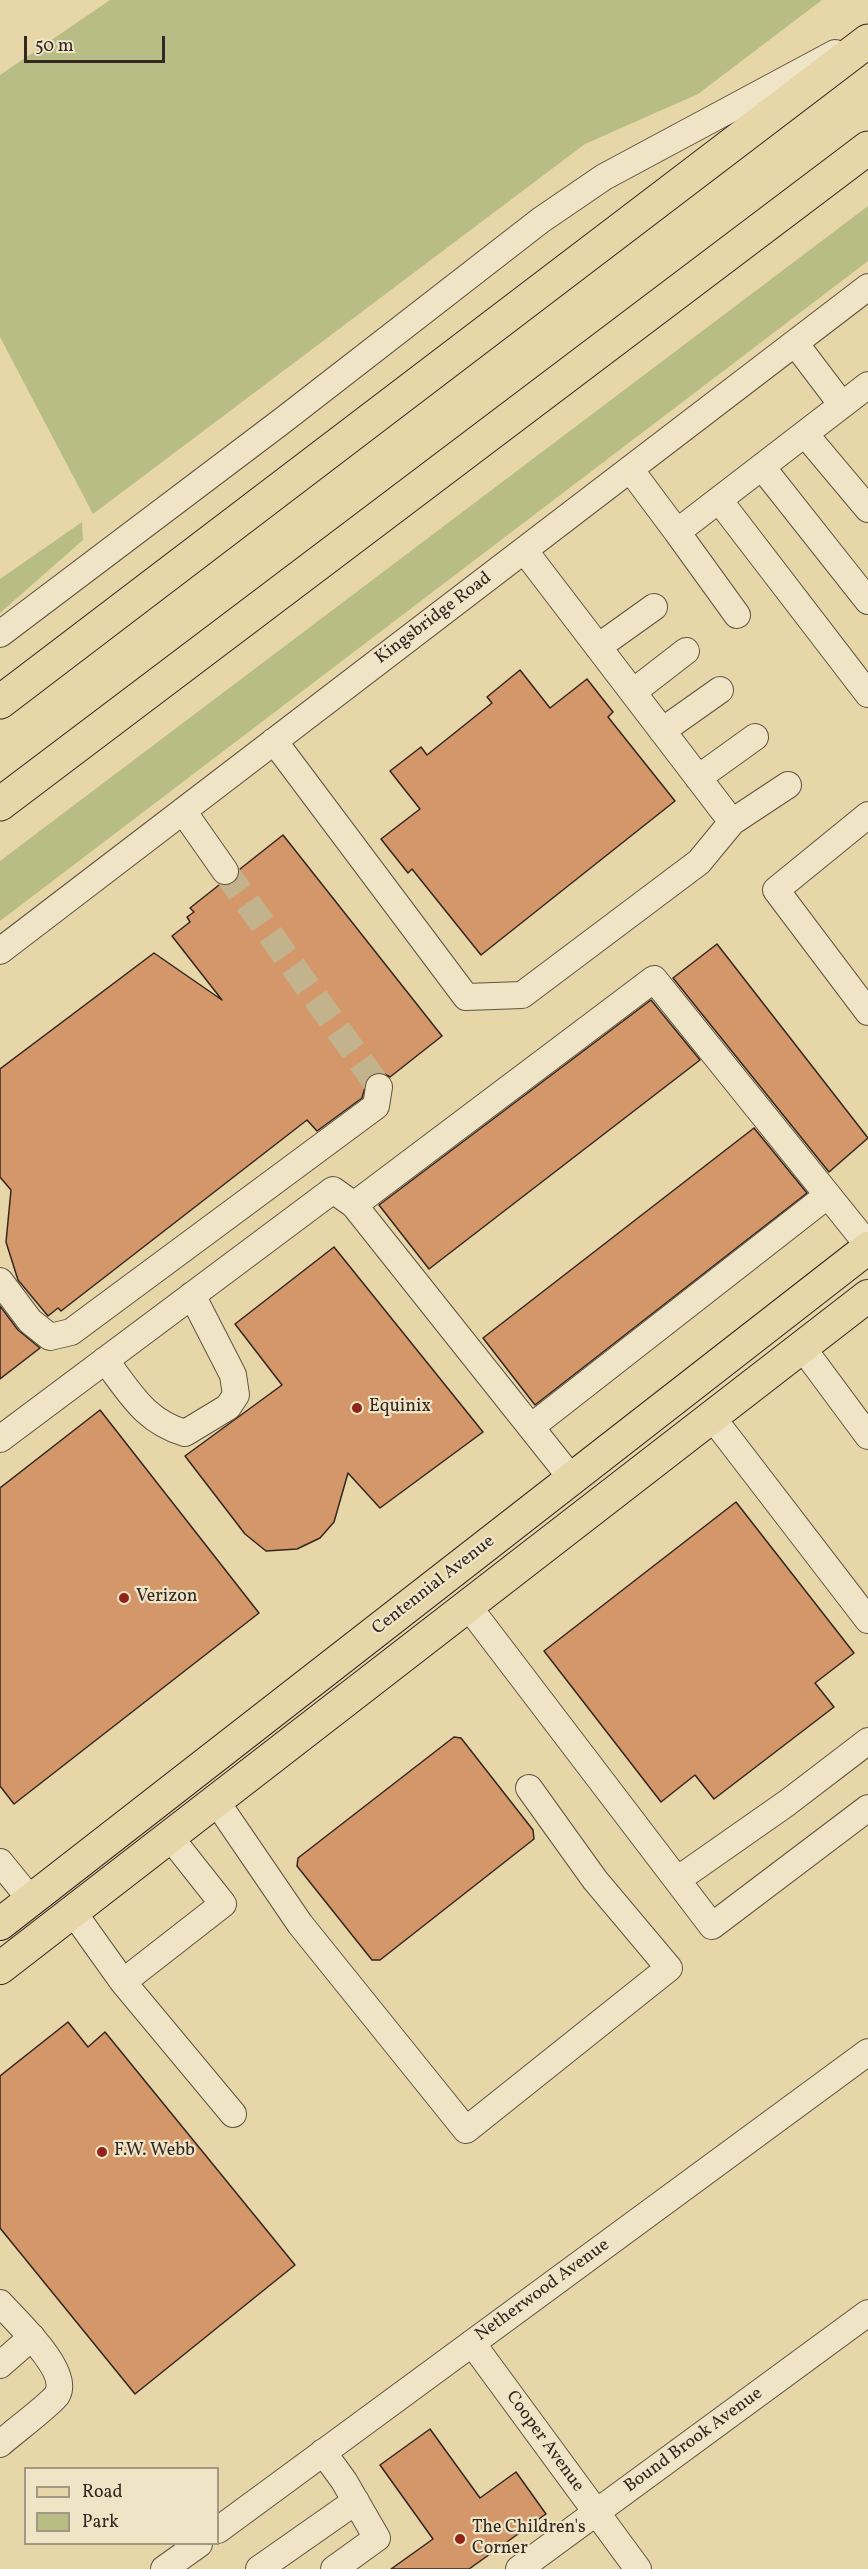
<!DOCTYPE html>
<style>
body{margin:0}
#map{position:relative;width:868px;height:2569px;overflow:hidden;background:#e7d6a7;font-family:Vollkorn,serif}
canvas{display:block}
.legend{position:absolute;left:24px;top:2467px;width:195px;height:78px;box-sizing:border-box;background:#efe4c6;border:2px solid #a49884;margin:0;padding:8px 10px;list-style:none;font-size:18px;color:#342721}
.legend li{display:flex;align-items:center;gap:12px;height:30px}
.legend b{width:30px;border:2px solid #a49884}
.scale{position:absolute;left:24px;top:36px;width:141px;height:27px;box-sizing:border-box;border:3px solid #342721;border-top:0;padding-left:8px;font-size:18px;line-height:21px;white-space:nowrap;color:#342721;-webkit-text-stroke:4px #efe4c6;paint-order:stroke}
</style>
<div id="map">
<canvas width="868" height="2569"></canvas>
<ul class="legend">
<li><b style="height:8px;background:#e7d6a7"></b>Road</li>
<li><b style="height:16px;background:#b8bd85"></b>Park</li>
</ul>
<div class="scale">50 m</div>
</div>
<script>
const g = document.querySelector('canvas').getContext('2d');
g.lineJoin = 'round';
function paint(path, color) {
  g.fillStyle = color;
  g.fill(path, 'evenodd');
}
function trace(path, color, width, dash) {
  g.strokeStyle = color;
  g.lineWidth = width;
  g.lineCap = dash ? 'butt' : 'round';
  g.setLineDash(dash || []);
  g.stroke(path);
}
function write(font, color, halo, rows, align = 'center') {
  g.font = font + ' Vollkorn,serif';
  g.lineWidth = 4.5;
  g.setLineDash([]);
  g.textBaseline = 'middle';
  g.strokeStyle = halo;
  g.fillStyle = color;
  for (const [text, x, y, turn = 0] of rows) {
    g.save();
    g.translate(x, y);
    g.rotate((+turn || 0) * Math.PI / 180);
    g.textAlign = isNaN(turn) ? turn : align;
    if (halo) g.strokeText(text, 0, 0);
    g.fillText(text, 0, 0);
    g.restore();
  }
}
const green = new Path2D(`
 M110 0H822L698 94 585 144 93 514 0 337V75Z
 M868 206V261L0 921V861Z
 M82 522 83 540 0 613V579Z`);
const building = new Path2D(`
 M520 670 550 708 587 679 613 712 608 717 675 801 481 955 412 869 408 873 381 839 420 809 390 771 421 747 427 755 492 703 487 697Z
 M283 835 442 1036 390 1077 381 1072 368 1077 362 1098 317 1131 307 1120 61 1311 58 1308 48 1316 18 1280 6 1242 11 1190 0 1177V1069L154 953 222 1000 172 936 190 922 187 917 194 912 190 908 219 885 234 883 240 869Z
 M717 944 868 1138 829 1172 673 978Z
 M651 1000 700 1060 429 1269 379 1205Z
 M754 1128 807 1193 535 1405 483 1338Z
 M334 1247 483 1432 380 1508 348 1473 334 1522 320 1538 297 1549 266 1551 245 1534 185 1456 282 1385 235 1324Z
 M0 1306 18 1330 40 1348 0 1379Z
 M100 1410 259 1613 14 1804 0 1786V1488Z
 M736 1502 854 1653 815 1683 834 1707 714 1799 695 1775 661 1802 544 1651Z
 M454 1737 461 1738 533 1830 534 1839 380 1960H372L297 1866 298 1858Z
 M68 2022 88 2047 105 2032 295 2265 135 2394 0 2228V2076Z
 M430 2429 480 2498 516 2472 546 2514 469 2569H391L433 2539 380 2465Z`);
const minorTunnel = new Path2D(`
 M225 871 379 1087`);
const minor = new Path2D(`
 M795 343 842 405
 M805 434 868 509
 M762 467 868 601
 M630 469 677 532 868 385
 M719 500 868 694
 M677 532 737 615
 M0 634 282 421 541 220 604 177 835 53
 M598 647 654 607
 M633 692 686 651
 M662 731 720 690
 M274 741 466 997 522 995 699 862 732 822 524 550
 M698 778 755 737
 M183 811 225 871
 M868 815 776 890 868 1012
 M732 822 788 785
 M0 951 868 287
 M354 1205 654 979 868 1245
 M0 1281 30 1321 50 1337 71 1332 376 1106 379 1087
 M802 1347 868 1436
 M105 1360C130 1392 144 1421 185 1433L228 1407 236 1395 233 1375 192 1295
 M712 1417 868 1620
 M531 1427 828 1195
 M0 1439 333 1190 354 1205 572 1479
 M468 1606 712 1926 868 1808
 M216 1801 300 1924 466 2130 669 1968 595 1880 529 1788
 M0 1862 31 1900
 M677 1880 787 1803 868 1741
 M73 1912 123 1982 223 1904 170 1837
 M123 1982 233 2114
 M0 2303C15 2320 71 2371 57 2395 51 2404 11 2434 0 2444
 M472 2343 638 2569
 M0 2365 32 2337
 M323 2452 344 2481 377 2538 334 2569
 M218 2530 868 2052
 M164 2569 199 2544
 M259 2569 356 2501
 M519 2569 868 2313`);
const major = new Path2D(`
 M0 1924 868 1248
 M0 1968 868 1296`);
const highway = new Path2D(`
 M0 702 868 41
 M0 804 868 148`);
const markers = [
 [357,1408,6,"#8f2418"],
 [124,1598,6,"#8f2418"],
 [102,2152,6,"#8f2418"],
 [460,2539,6,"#8f2418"]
];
const streetNames = [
 ["Kingsbridge Road",434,619,-37],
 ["Centennial Avenue",434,1586,-38],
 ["Netherwood Avenue",543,2291,-36],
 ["Bound Brook Avenue",694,2441,-36],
 ["Cooper Avenue",544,2442,54]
];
const poiNames = [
 ["Equinix",369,1408],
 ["Verizon",136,1598],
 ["F.W. Webb",114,2152],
 ["The Children's",472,2529],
 ["Corner",472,2550]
];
paint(green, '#b8bd85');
paint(building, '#d49769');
trace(building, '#342721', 1.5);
trace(minorTunnel, '#c3b38c', 26, [26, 13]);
trace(minor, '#615342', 28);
trace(major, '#342721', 34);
trace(highway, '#342721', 35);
trace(minor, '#efe4c6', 26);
trace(major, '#e7d6a7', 32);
trace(highway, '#e7d6a7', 33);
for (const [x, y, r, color] of markers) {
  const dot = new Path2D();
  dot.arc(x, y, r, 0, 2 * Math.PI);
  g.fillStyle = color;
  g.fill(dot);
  trace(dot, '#efe4c6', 2);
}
write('18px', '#342721', '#efe4c6', streetNames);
write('18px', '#342721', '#efe4c6', poiNames, 'left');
</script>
